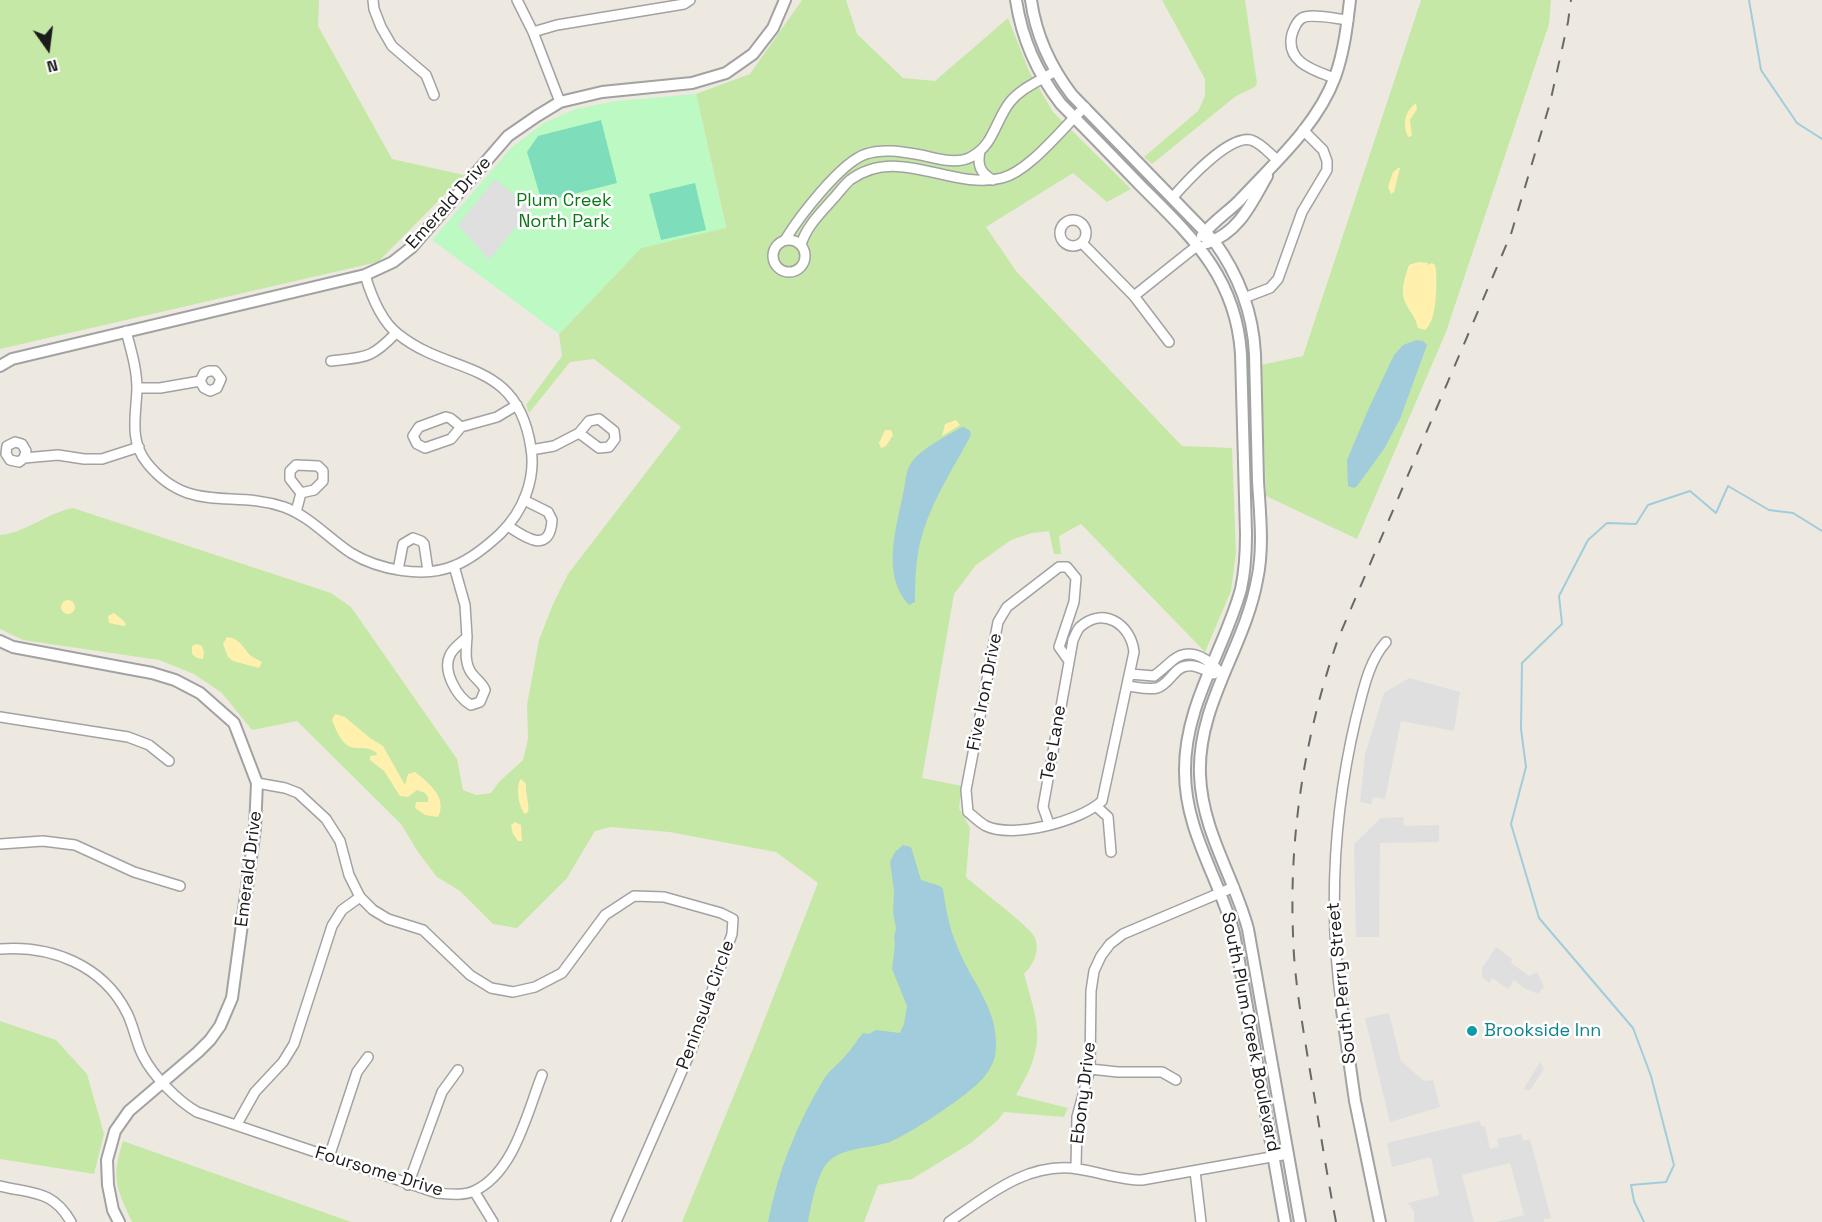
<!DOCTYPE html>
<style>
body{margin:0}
#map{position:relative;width:1822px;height:1222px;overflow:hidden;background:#ede9e1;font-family:"Space Grotesk",sans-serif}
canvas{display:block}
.north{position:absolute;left:18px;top:18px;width:60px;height:60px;-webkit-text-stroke:4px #fff;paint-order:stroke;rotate:166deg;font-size:16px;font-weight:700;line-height:24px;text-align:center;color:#1b1b1b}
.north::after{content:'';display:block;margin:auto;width:21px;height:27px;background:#1b1b1b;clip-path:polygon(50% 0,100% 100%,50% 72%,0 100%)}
</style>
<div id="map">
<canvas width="1822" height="1222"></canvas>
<div class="north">N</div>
</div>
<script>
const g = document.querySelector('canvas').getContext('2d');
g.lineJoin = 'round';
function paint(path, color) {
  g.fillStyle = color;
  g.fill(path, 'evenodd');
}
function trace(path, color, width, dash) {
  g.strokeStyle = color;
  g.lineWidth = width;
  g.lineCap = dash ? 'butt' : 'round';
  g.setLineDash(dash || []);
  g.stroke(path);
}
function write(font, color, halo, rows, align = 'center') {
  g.font = font + ' "Space Grotesk",sans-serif';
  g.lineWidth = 5;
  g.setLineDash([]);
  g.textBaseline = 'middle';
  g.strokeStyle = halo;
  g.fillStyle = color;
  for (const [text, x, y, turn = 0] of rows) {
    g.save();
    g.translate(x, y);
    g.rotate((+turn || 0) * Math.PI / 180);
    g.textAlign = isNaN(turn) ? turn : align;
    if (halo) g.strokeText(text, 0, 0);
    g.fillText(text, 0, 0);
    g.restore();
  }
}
const grass = new Path2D(`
 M0 0H319L318 26 392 159 464 175 378 262 0 349Z
 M802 0H846L857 34 903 78 935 81 1008 18 1029 71 1053 112 1131 189 1107 202 1073 173 986 227 1016 271 1182 446 1232 448 1236 552 1231 591 1205 652 1081 524 1059 536 1061 554H1054L1049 531 1032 533 1011 540 976 565 954 594 922 778 962 786 959 808 970 828 966 877C978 888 1030 927 1034 936 1041 949 1034 964 1024 974 1039 1027 1047 1044 1016 1095L1068 1108 1064 1117 1004 1112 998 1120 971 1143 912 1179 878 1185 864 1222H682L754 1046 818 883 776 852 669 832 611 827 595 831 567 878 517 928 493 924 460 891 437 877 418 852 401 824 297 721 252 730 222 693 194 674 159 660 23 640 0 629V535C25 533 47 513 73 508L331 593 351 607 457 759 463 790 476 795 491 793 499 782 523 760 528 739 527 705 539 640 553 604 568 574 681 427 594 359 570 362 529 413 526 405 562 356 559 334 641 248 726 227 696 94 750 74Z
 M1162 0H1245L1257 83 1255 87 1236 96 1152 164 1144 157 1198 111 1205 96V79Z
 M1421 0H1551L1549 24 1446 332 1357 539 1266 496 1261 365 1303 356Z
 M0 1021 56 1040 87 1074 104 1134 94 1174 0 1159Z
 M123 1141 351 1222H132C116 1187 111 1178 123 1141Z`);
const sand = new Path2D(`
 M1416 103 1417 109 1410 120 1412 136 1408 137C1402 124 1405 111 1416 103Z
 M1398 168H1400L1394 192 1391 194 1388 187 1393 172Z
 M1418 262 1428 263V265L1432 263 1435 265 1436 270C1437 284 1437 321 1425 330L1418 328C1415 315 1410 313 1405 302 1400 290 1405 277 1409 265Z
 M956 420 960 425 942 436 945 424Z
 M885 430H891L893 435 886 446 881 448 879 443Z
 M61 607a7 7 0 1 1 14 0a7 7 0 1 1-14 0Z
 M114 613 124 621 126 625 124 626 109 623 108 616Z
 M227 637C238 638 242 645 248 653 251 657 257 659 262 662L259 668 233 661 228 657 223 644Z
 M197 644 202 646 204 653 203 659 197 658 192 654V646Z
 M335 714 345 717 370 738 383 746 405 785 408 774 415 772C429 783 448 798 438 817L425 815 415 808 416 802H428V797L425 793 417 790 408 797 400 796 384 771 370 760V756L377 755 376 752C369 748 365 748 357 748 342 748 337 732 332 720Z
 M521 779 526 784C525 793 530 806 528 812L525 814C519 808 515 786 521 779Z
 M515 822 521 825 522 841H518L513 834 511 825Z`);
const park = new Path2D(`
 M696 94 726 228 641 248 559 334 432 240 511 148 544 123 575 109 616 101Z`);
const pitch = new Path2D(`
 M601 120 617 183 542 202 527 152 538 136Z
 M695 183 706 230 661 240 649 194Z`);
const parking = new Path2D(`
 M495 179 531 209 489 260 458 225Z
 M1409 678 1460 692 1454 731 1401 721 1385 799 1373 797 1371 804 1360 802 1365 754 1384 693Z
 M1403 817 1404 826 1439 825V842L1380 843 1379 937H1356L1354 844 1381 818Z
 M1496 947 1512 959 1511 963 1529 976 1537 972 1544 987 1538 994 1524 988 1514 980 1508 989 1492 978 1489 983 1482 977V968Z
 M1389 1013 1401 1061 1424 1081 1433 1080 1440 1107 1390 1122 1365 1018Z
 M1540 1062 1544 1069 1530 1090H1523Z
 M1479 1121 1482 1127 1485 1126 1490 1149 1499 1147 1497 1139 1521 1134 1523 1141 1530 1139 1551 1218 1544 1219V1222H1497L1524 1215 1510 1163 1462 1175 1474 1222H1414V1211L1408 1203 1439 1195 1431 1157 1392 1167 1387 1143Z`);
const water = new Path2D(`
 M1417 340 1423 341 1427 345 1400 419 1384 449 1357 486 1354 488 1348 486 1347 460 1368 410 1394 355 1403 345Z
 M964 427 970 431 971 435C954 467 934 497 923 532 916 554 915 578 915 602L909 605C881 575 896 529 903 494 906 482 905 469 914 459 926 446 945 437 960 428Z
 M903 845 911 847 921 880 940 886 943 889C946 909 949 927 957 946 970 980 998 1008 996 1047 996 1057 992 1067 985 1076 972 1093 913 1132 892 1141 873 1149 844 1146 828 1162 817 1173 811 1206 808 1222H768C778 1171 797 1123 824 1079 830 1069 839 1064 846 1055 852 1049 857 1040 863 1033L869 1034 876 1030 900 1033 904 1024 907 1006 892 969 895 944 894 937 896 928 893 912 894 891 890 862 895 852Z`);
const stream = new Path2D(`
 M1749 0 1761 70 1797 123 1822 139
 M1644 1222 1634 1201 1631 1185 1666 1182 1674 1165 1651 1076 1633 1028 1539 918 1511 824 1526 767 1521 729 1522 663 1562 624 1559 596 1588 540 1607 523 1636 524 1648 505 1690 491 1716 513 1728 486 1769 510 1793 513 1822 531`);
const minor = new Path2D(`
 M373 0 374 9 381 27 392 46 426 75 434 95
 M517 0 533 32 560 102
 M533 32 557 25 684 4 690 0
 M1334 78C1313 70 1285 62 1292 34 1294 28 1297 21 1302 18 1311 13 1337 19 1348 20
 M980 151C977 165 980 173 993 180
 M1173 197C1187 181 1229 135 1251 140 1261 143 1269 153 1277 160
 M1060 233a13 13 0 1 1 26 0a13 13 0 1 1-26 0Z
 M773 256a16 16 0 1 1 32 0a16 16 0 1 1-32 0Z
 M785 240C799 217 841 162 866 154 884 148 903 152 921 155 936 158 956 165 971 157 994 145 995 121 1010 102 1021 88 1040 81 1055 71
 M1082 243 1134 296 1169 342
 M801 245C806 227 820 214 832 200 838 194 844 185 850 180 898 144 951 191 1002 178 1030 171 1063 127 1085 107
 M1134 296 1198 245
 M1244 298 1270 288 1278 279 1302 212 1327 170V161L1323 150 1303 130
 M126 331C131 350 137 369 137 389 136 415 129 441 147 463 189 515 231 489 284 507 311 517 328 538 351 553 379 570 425 579 456 565 473 558 487 546 500 534 523 512 536 479 531 448 517 357 451 377 398 334 381 321 371 295 365 275
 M331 361C366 357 371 359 396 333
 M137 388H160L200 381 204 388 210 391 217 388 221 379 215 371H209L204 373 200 381
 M461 427 451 439 425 448 417 444 413 436 419 427 446 417 450 418 461 427 497 417 517 405
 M531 450 554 446 579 433 599 448 609 447 615 439 614 431 599 419 589 421 579 433
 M24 458 19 462 10 460 6 454 7 446 15 442 22 444 26 451 24 458 58 455 84 459H102L139 447
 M296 512 301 493 314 490 323 481V471L318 466 296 465 290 471V479L301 493
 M508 526C523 536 550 556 552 520L548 512 524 500
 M454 566 465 605 467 637C462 642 453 648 450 655 442 671 457 697 471 705L480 702 485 690C483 684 478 681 473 675 464 665 466 650 467 637
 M398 570 403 544 413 538 421 541 424 544 428 571
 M1130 674 1154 676C1161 671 1167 665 1173 660 1192 645 1210 661 1223 675
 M1128 686C1137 687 1147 690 1157 688 1170 684 1174 667 1187 666 1196 664 1206 671 1214 674
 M0 717 128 737 149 745 169 761
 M257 783 285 788 298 793 326 819 340 841 349 875 360 897 373 910 388 919 423 930 470 975 491 988 513 992 535 987 562 973 605 915 634 896 664 897 721 913 733 919 732 934 692 1048 616 1222
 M1096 806 1108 817 1111 852
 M1049 824 1043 807 1073 640C1075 636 1077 630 1080 627 1103 606 1131 624 1134 652L1102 801C1081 821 1013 839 986 826 980 823 973 816 968 812L966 790 998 622 1007 607 1059 567H1067L1076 578 1074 602 1059 647 1069 661
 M0 844 43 841 75 845 134 872 180 886
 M0 949C51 945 103 965 127 1013 134 1027 136 1043 143 1056 153 1076 178 1101 197 1112L437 1193C449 1194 463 1196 474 1191 514 1173 527 1113 542 1075
 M1342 1010C1328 911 1333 815 1356 718 1363 692 1368 662 1386 642
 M1090 1069 1118 1072H1162L1176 1080
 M237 1124 255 1092 283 1062 294 1044 332 926 342 910 360 897
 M329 1157 357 1072 368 1057
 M1076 1168 1077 1117 1090 1069 1091 991 1094 971 1101 956 1110 944 1123 934 1234 887
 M1195 1171 1201 1222
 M408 1185 442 1092 458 1070
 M0 1186C33 1194 53 1190 71 1222
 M474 1191 493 1222
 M949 1222C987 1196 1028 1161 1078 1169 1099 1172 1120 1180 1142 1180L1288 1154`);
const tertiary = new Path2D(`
 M1016 0C1022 40 1037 73 1061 104 1088 131 1115 159 1141 186 1192 237 1236 277 1241 354L1246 534C1246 552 1245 571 1241 589 1224 651 1184 705 1185 772 1185 831 1219 878 1234 933L1285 1222
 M1031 0C1036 36 1050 66 1072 95L1214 241C1238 274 1253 313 1255 354 1256 396 1257 438 1258 481 1260 514 1264 548 1257 580 1245 647 1197 705 1200 775 1202 831 1234 877 1248 929L1300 1222
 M1202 236C1212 222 1227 213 1239 201 1273 164 1317 126 1335 77 1344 52 1347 26 1350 0
 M1207 243C1239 233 1252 202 1267 176
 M0 366 12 359 365 275 393 262 412 247 508 136 537 116 560 102 602 92 692 83 726 73 753 54 773 28 785 0
 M0 641 13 647 152 673 175 680 200 693 234 723 257 783 255 828 232 998 220 1026 210 1040 198 1052 129 1111 115 1131 107 1160 108 1185 113 1210 119 1222
 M1342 1010 1355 1101 1380 1222`);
const rail = new Path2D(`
 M1336 1222C1326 1170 1318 1117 1309 1065 1302 1022 1294 978 1293 934 1289 833 1305 734 1338 639L1511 234 1550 103 1568 22 1571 0`);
const markers = [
 [1472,1031,6,"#0f9aa8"]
];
const parkNames = [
 ["Plum Creek",564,201],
 ["North Park",564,222]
];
const streetNames = [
 ["Emerald Drive",449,203,-48],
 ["Five Iron Drive",985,692,-79],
 ["Tee Lane",1054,743,-80],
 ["Emerald Drive",249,869,-83],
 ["South Perry Street",1342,983,-96],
 ["Peninsula Circle",706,1005,-70],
 ["South Plum Creek Boulevard",1250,1032,79],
 ["Ebony Drive",1084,1093,-83],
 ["Foursome Drive",379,1172,17]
];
const cultureNames = [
 ["Brookside Inn",1484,1031]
];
paint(grass, '#c5e8a6');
paint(sand, '#fff0ad');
paint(park, '#bcf9c3');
paint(pitch, '#7eddbb');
paint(parking, '#dfdfdf');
paint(water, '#a1ccdb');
trace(stream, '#a1ccdb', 2);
trace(minor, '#a2a2a2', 12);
trace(tertiary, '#a2a2a2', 14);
trace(minor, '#fff', 9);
trace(tertiary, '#fff', 10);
trace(rail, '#696969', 2, [12, 12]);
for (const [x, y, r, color] of markers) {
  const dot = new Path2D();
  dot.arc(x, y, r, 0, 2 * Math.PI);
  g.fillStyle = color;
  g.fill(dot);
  trace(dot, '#fff', 2);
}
write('18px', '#0b7817', '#fff', parkNames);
write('18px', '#1b1b1b', '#fff', streetNames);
write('18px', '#0d838f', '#fff', cultureNames, 'left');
</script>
